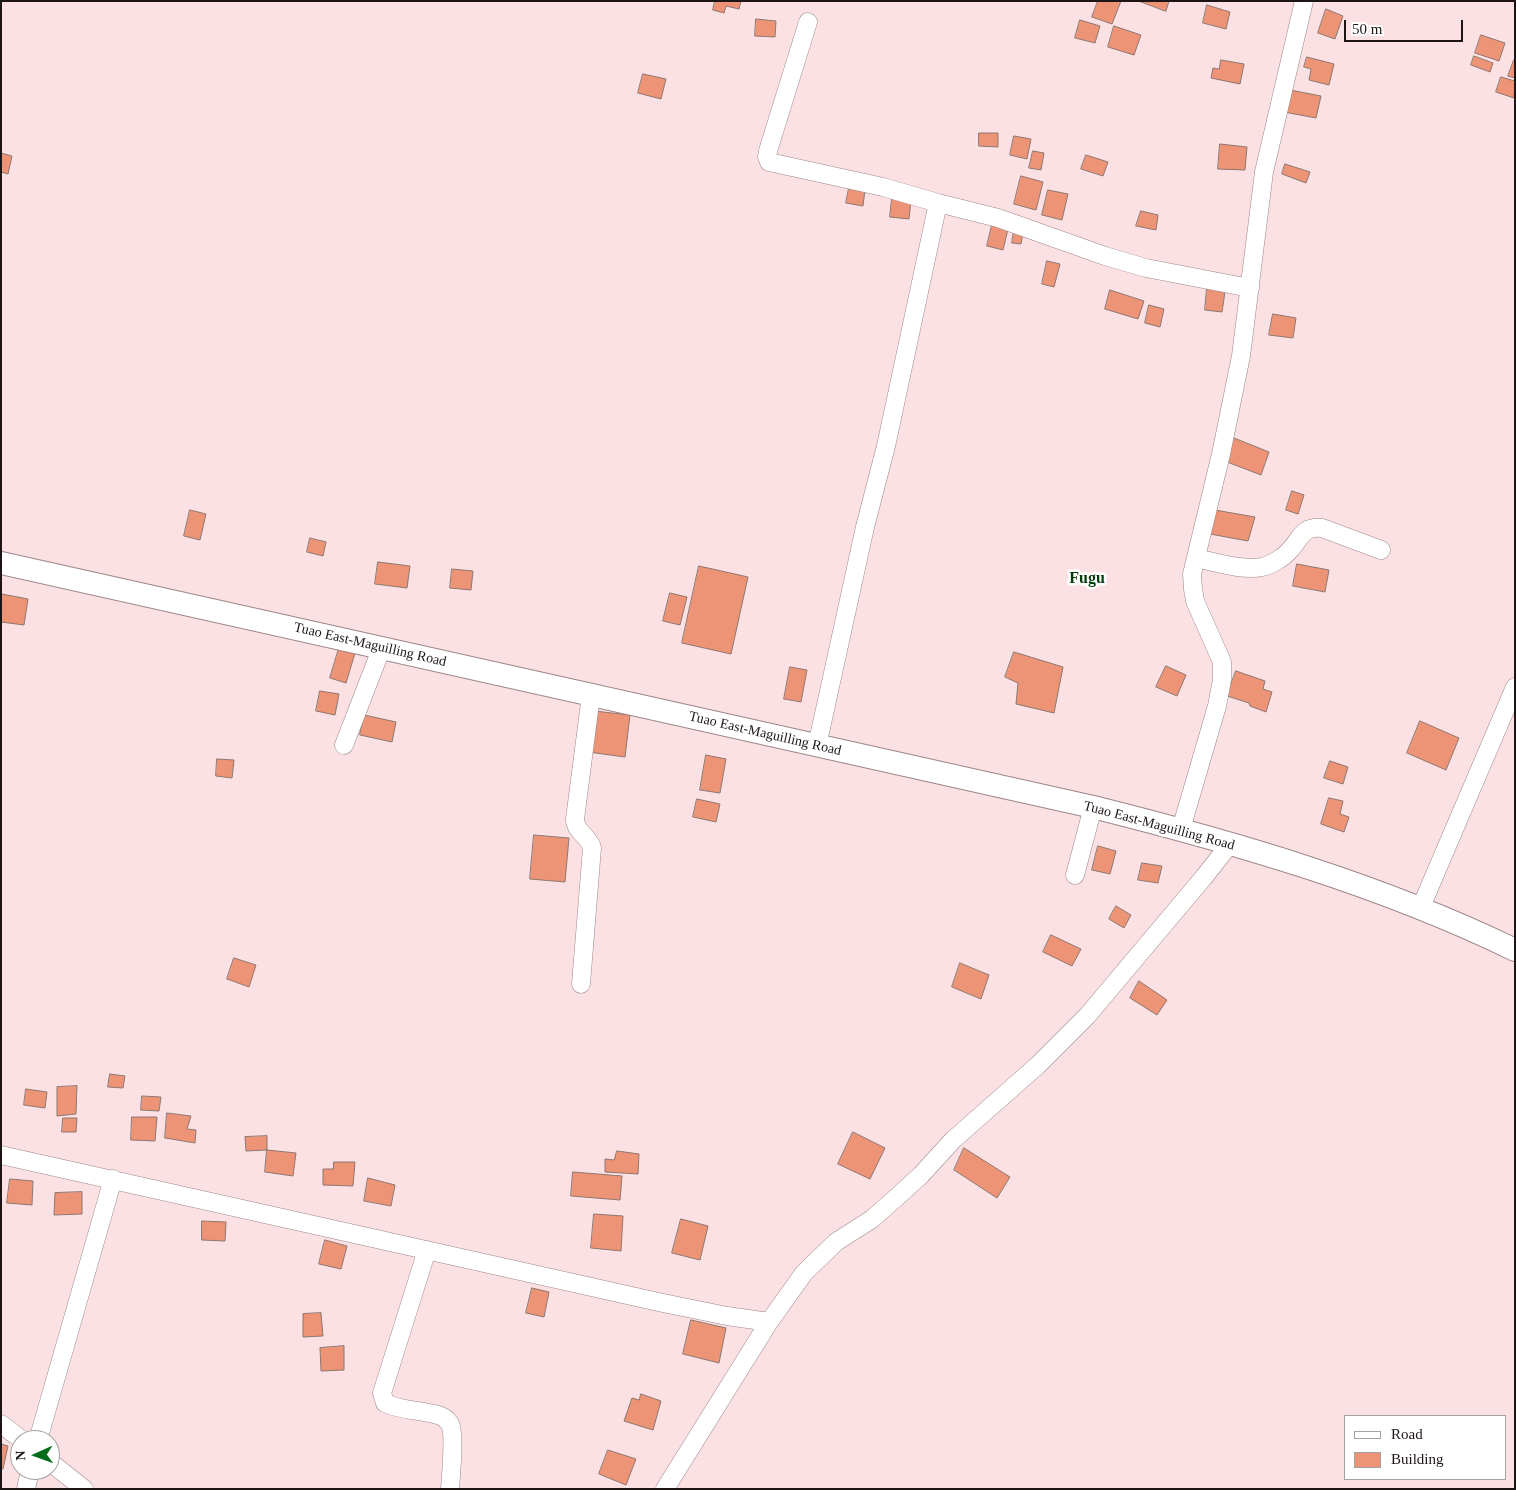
<!DOCTYPE html>
<style>
body{margin:0}
#map{position:relative;width:1516px;height:1490px;overflow:hidden;background:#fbe1e3;font-family:Georgia,serif}
canvas{display:block}
.frame{position:absolute;inset:0;border:2px solid #1d1515;pointer-events:none}
.legend{position:absolute;left:1344px;top:1415px;width:162px;height:65px;box-sizing:border-box;background:#fff;border:1px solid #a5a1a1;margin:0;padding:6px 9px;list-style:none;font-size:15px;color:#1d1515}
.legend li{display:flex;align-items:center;gap:10px;height:25px}
.legend b{width:25px;border:1px solid #a5a1a1}
.north{position:absolute;left:10px;top:1430px;width:50px;height:50px;box-sizing:border-box;background:#fff;border:1px solid #a5a1a1;border-radius:50%;rotate:268deg;font-size:14px;font-weight:700;line-height:20px;text-align:center;color:#1d1515}
.north::after{content:'';display:block;margin:auto;width:18px;height:22px;background:#036d1c;clip-path:polygon(50% 0,100% 100%,50% 72%,0 100%)}
.scale{position:absolute;left:1344px;top:20px;width:119px;height:22px;box-sizing:border-box;border:2px solid #1d1515;border-top:0;padding-left:6px;font-size:15px;line-height:18px;white-space:nowrap;color:#1d1515;-webkit-text-stroke:4px #fff;paint-order:stroke}
</style>
<div id="map">
<canvas width="1516" height="1490"></canvas>
<div class="frame"></div>
<ul class="legend">
<li><b style="height:6px;background:#fff"></b>Road</li>
<li><b style="height:14px;background:#ee9476"></b>Building</li>
</ul>
<div class="north">N</div>
<div class="scale">50 m</div>
</div>
<script>
const g = document.querySelector('canvas').getContext('2d');
g.lineJoin = 'round';
function paint(path, color) {
  g.fillStyle = color;
  g.fill(path, 'evenodd');
}
function trace(path, color, width, dash) {
  g.strokeStyle = color;
  g.lineWidth = width;
  g.lineCap = dash ? 'butt' : 'round';
  g.setLineDash(dash || []);
  g.stroke(path);
}
function write(font, color, halo, rows, align = 'center') {
  g.font = font + ' Georgia,serif';
  g.lineWidth = 5;
  g.setLineDash([]);
  g.textBaseline = 'middle';
  g.strokeStyle = halo;
  g.fillStyle = color;
  for (const [text, x, y, turn = 0] of rows) {
    g.save();
    g.translate(x, y);
    g.rotate((+turn || 0) * Math.PI / 180);
    g.textAlign = isNaN(turn) ? turn : align;
    if (halo) g.strokeText(text, 0, 0);
    g.fillText(text, 0, 0);
    g.restore();
  }
}
const building = new Path2D(`
 M715 1H741L739 9 726 6 724 13 713 10Z
 M1098 1H1121L1112 24 1092 17Z
 M1139 1H1169L1166 11Z
 M1207 5 1230 12 1226 29 1203 23Z
 M1326 9 1343 16 1335 39 1318 33Z
 M756 19 776 21 775 37 755 36Z
 M1080 20 1100 26 1095 43 1075 38Z
 M1114 26 1141 35 1134 55 1108 47Z
 M1481 35 1505 43 1499 61 1475 53Z
 M1474 56 1493 63 1490 72 1471 65Z
 M1307 57 1334 64 1329 85 1309 80 1311 69 1304 67Z
 M1221 60 1244 64 1240 84 1211 78 1213 68 1219 69Z
 M1514 60H1515V78L1508 76Z
 M643 74 666 79 661 99 638 93Z
 M1501 77 1515 81 1514 98 1496 92Z
 M1290 90 1321 96 1316 118 1284 112Z
 M979 133H998V147L979 146Z
 M1014 136 1031 139 1027 159 1010 155Z
 M1220 144 1247 147 1245 170 1218 169Z
 M1033 151 1044 153 1041 170 1029 168Z
 M1 153 12 156 8 174 1 172Z
 M1086 155 1108 162 1103 176 1081 169Z
 M1285 164 1310 172 1306 183 1282 174Z
 M1021 176 1043 182 1036 210 1014 204Z
 M849 188 865 190 863 206 846 203Z
 M1048 190 1068 194 1062 220 1042 215Z
 M892 198 911 200 909 219 890 217Z
 M1141 211 1158 215 1156 230 1136 226Z
 M992 225 1008 229 1003 250 987 246Z
 M1014 231 1023 233 1021 244 1012 243Z
 M1047 261 1060 264 1054 287 1042 284Z
 M1207 288 1225 292 1222 312 1205 310Z
 M1110 290 1144 301 1138 319 1105 309Z
 M1149 305 1164 309 1160 327 1145 323Z
 M1273 314 1296 318 1293 338 1269 335Z
 M1229 436 1269 452 1261 475 1222 460Z
 M1292 491 1304 495 1298 514 1286 510Z
 M190 510 206 514 200 540 184 536Z
 M1215 510 1255 517 1248 541 1210 534Z
 M310 538 326 542 323 556 307 552Z
 M378 562 410 566 407 588 375 584Z
 M1297 564 1329 570 1325 592 1293 586Z
 M699 566 748 577 731 654 682 643Z
 M452 569 473 571 471 590 450 588Z
 M670 593 687 597 680 625 663 621Z
 M2 594 28 599 24 625 1 622Z
 M340 645 356 650 346 683 330 678Z
 M1014 652 1063 667 1054 713 1016 704 1018 683 1005 677Z
 M1166 666 1186 675 1177 696 1156 687Z
 M790 667 807 670 801 702 784 699Z
 M1236 671 1265 681 1263 689 1272 692 1266 712 1250 706 1249 703 1227 696Z
 M320 691 339 694 335 715 316 711Z
 M594 711 630 715 625 757 588 752Z
 M364 715 396 722 392 742 360 735Z
 M1420 721 1459 738 1446 770 1407 753Z
 M706 755 726 759 720 793 700 790Z
 M217 759 234 760 232 778 216 776Z
 M1330 761 1348 767 1343 784 1324 778Z
 M1329 798 1343 801 1340 814 1349 817 1344 832 1321 824Z
 M697 799 720 804 716 822 693 817Z
 M534 835 569 838 565 882 530 879Z
 M1098 846 1116 851 1110 874 1092 870Z
 M1142 863 1162 866 1158 883 1138 880Z
 M1116 906 1131 915 1124 928 1109 919Z
 M1051 935 1081 949 1072 966 1043 952Z
 M234 958 256 965 249 987 227 979Z
 M960 963 989 975 981 999 952 987Z
 M1139 981 1167 1000 1157 1015 1130 998Z
 M110 1074 125 1076 123 1088 108 1087Z
 M77 1086 76 1114 57 1116V1087Z
 M26 1089 47 1092 45 1108 24 1105Z
 M142 1096 161 1097 159 1111 141 1110Z
 M167 1113 191 1116 187 1129 196 1130 195 1143 165 1138Z
 M132 1117H157L155 1141 131 1140Z
 M63 1118H77L76 1132H62Z
 M853 1132 885 1148 870 1179 838 1164Z
 M267 1136V1150L246 1151 245 1137Z
 M964 1148 1010 1177 997 1198 954 1170Z
 M267 1150 296 1153 293 1176 265 1172Z
 M617 1151 639 1154 638 1174 605 1172V1159L614 1160Z
 M334 1162H355L353 1186 323 1185V1169H333Z
 M573 1172 622 1176 620 1200 571 1196Z
 M368 1178 395 1185 391 1206 364 1201Z
 M10 1179 33 1181 32 1205 7 1203Z
 M82 1192V1214L54 1215 55 1193Z
 M594 1214 623 1216 621 1251 591 1248Z
 M681 1219 708 1226 700 1260 672 1253Z
 M202 1221 226 1222 225 1241 202 1240Z
 M325 1240 347 1246 341 1269 319 1264Z
 M532 1288 549 1292 544 1317 526 1313Z
 M321 1313 323 1336 303 1337V1314Z
 M691 1320 726 1328 719 1363 683 1354Z
 M344 1346V1370L321 1371 320 1348Z
 M641 1394 661 1401 653 1430 624 1421 632 1398 639 1400Z
 M1 1444 8 1446 3 1469H1Z
 M608 1450 636 1459 626 1485 599 1474Z`);
const minor = new Path2D(`
 M808 22 768 151 767 157 769 162 883 187 938 203
 M1196 558C1215 562 1243 571 1262 567 1271 565 1283 558 1289 551 1301 539 1301 526 1322 528L1381 550
 M344 745 382 647
 M817 746 865 527 886 446 938 203 998 218 1105 256 1146 268 1250 288
 M1181 829 1217 706 1222 680V662L1195 601 1193 589 1192 574 1221 454 1241 356 1264 172 1304 1
 M1075 875 1093 807
 M1421 907 1515 687
 M581 984 592 848C589 836 575 832 575 819L591 695
 M1 1155 663 1303 727 1316 769 1322
 M427 1250 382 1393 385 1403C402 1411 420 1410 438 1415 442 1416 447 1419 450 1424 455 1435 451 1474 450 1489
 M1 1424 22 1440
 M38 1440 113 1179
 M50 1462 84 1489
 M26 1489 30 1470
 M665 1489 769 1322 804 1273 836 1242 872 1219 898 1196 921 1175 953 1140 1038 1065 1087 1016 1204 877 1230 844`);
const major = new Path2D(`
 M1 563 1093 807C1237 843 1381 885 1515 950`);
const streetNames = [
 ["Tuao East-Maguilling Road",370,645,13],
 ["Tuao East-Maguilling Road",765,734,13],
 ["Tuao East-Maguilling Road",1159,826,15]
];
const quarterNames = [
 ["Fugu",1087,579]
];
paint(building, '#ee9476');
trace(building, '#8d7770', 1);
trace(minor, '#9d8688', 19);
trace(major, '#9d8688', 24);
trace(minor, '#fff', 18);
trace(major, '#fff', 22);
write('14px', '#1d1515', '#fff', streetNames);
write('bold 16px', '#003d0a', '#fff', quarterNames);
</script>
